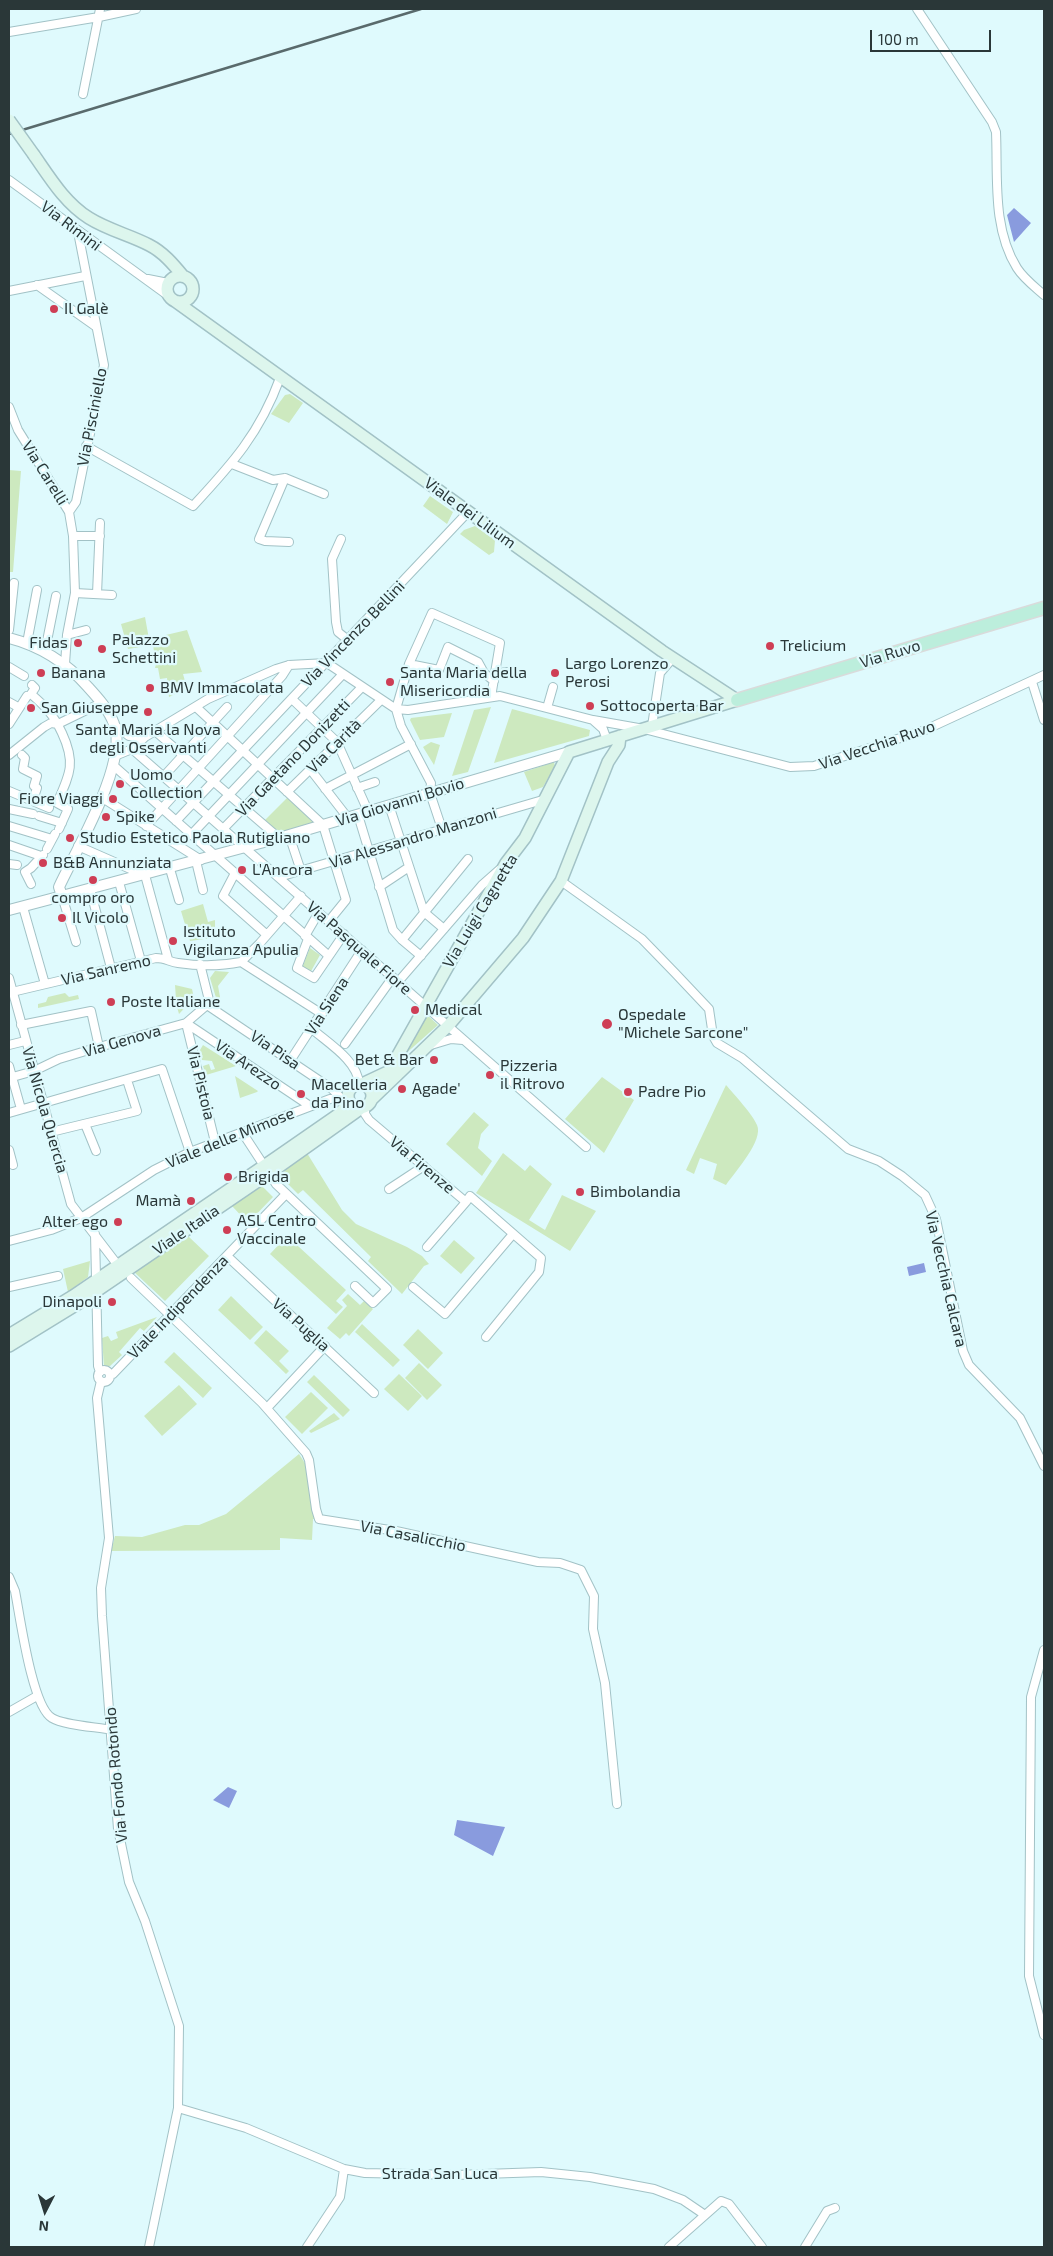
<!DOCTYPE html>
<meta charset="utf-8">
<style>
body{margin:0}
#map{position:relative;width:1053px;height:2256px;overflow:hidden;background:#dffafd;font-family:"Exo 2",sans-serif}
canvas{display:block}
.frame{position:absolute;inset:0;border:10px solid #2a3738;pointer-events:none}
.north{position:absolute;left:20px;top:2186px;width:50px;height:50px;-webkit-text-stroke:4px #dffafd;paint-order:stroke;rotate:185deg;font-size:14px;font-weight:700;line-height:20px;text-align:center;color:#2a3738}
.north::after{content:'';display:block;margin:auto;width:18px;height:22px;background:#2a3738;clip-path:polygon(50% 0,100% 100%,50% 72%,0 100%)}
.scale{position:absolute;left:870px;top:30px;width:121px;height:22px;box-sizing:border-box;border:2px solid #2a3738;border-top:0;padding-left:6px;font-size:15px;line-height:18px;white-space:nowrap;color:#2a3738;-webkit-text-stroke:4px #dffafd;paint-order:stroke}
</style>
<div id="map">
<canvas width="1053" height="2256"></canvas>
<div class="frame"></div>
<div class="north">N</div>
<div class="scale">100 m</div>
</div>
<script>
const g = document.querySelector('canvas').getContext('2d');
g.lineJoin = 'round';
function paint(path, color) {
  g.fillStyle = color;
  g.fill(path, 'evenodd');
}
function trace(path, color, width, dash) {
  g.strokeStyle = color;
  g.lineWidth = width;
  g.lineCap = dash ? 'butt' : 'round';
  g.setLineDash(dash || []);
  g.stroke(path);
}
function write(font, color, halo, rows, align = 'center') {
  g.font = font + ' "Exo 2",sans-serif';
  g.lineWidth = 4.5;
  g.setLineDash([]);
  g.textBaseline = 'middle';
  g.strokeStyle = halo;
  g.fillStyle = color;
  for (const [text, x, y, turn = 0] of rows) {
    g.save();
    g.translate(x, y);
    g.rotate((+turn || 0) * Math.PI / 180);
    g.textAlign = isNaN(turn) ? turn : align;
    if (halo) g.strokeText(text, 0, 0);
    g.fillText(text, 0, 0);
    g.restore();
  }
}
const green = new Path2D(`
 M290 394 303 403 289 423 271 414 285 395Z
 M9 470 21 471 13 572H9Z
 M430 496 453 512 447 524 423 506Z
 M475 526 495 540 494 552 489 555 460 534 464 530Z
 M145 617 149 639 187 630 202 672 183 674 187 688 169 697 167 678 160 679 158 668H155L156 664 153 645 128 649 121 624Z
 M491 707 468 772 452 776 474 710Z
 M512 709 590 730 589 736 494 763Z
 M452 713 444 737 420 740 410 720 411 718Z
 M431 742 440 745 434 765 423 747Z
 M554 762 555 766 543 787 532 791 524 772Z
 M288 797 314 822 277 833 263 822Z
 M203 904 208 922 215 920V936H212V938L190 941 181 911Z
 M310 948 320 955 310 973 302 968Z
 M215 971 229 972 218 986 220 997 217 1001 210 978Z
 M175 985 192 989 194 998 179 1014 177 1007 170 1008 169 1001 176 999Z
 M65 993 69 997 78 995 79 999 38 1008V1004L46 1002 48 997Z
 M426 1014 438 1025 403 1056Z
 M203 1045 236 1066 206 1075 203 1066 209 1064 211 1070 215 1069 212 1061 202 1060 200 1050Z
 M235 1076 258 1091 257 1092 240 1098Z
 M602 1077 634 1100 604 1153 565 1119Z
 M726 1085C734 1094 753 1115 757 1125 764 1140 735 1172 726 1185L713 1179 717 1164 700 1158 694 1174 686 1170Z
 M474 1112 489 1125 481 1134 478 1148 492 1161 482 1176 446 1144Z
 M307 1153 342 1210 356 1224 407 1247 422 1256 429 1264 424 1266 402 1294 368 1261 371 1257 303 1190 298 1194 281 1177V1170Z
 M503 1153 525 1171 530 1165 552 1184 529 1220 545 1230 562 1195 596 1211 570 1251 476 1193Z
 M262 1186 273 1197 248 1223 232 1206Z
 M188 1236 209 1256 165 1301 134 1272Z
 M287 1236 346 1290 336 1301 343 1307 336 1314 270 1254Z
 M454 1240 475 1258 461 1274 440 1256Z
 M90 1261 88 1277 68 1292 63 1269Z
 M348 1294 360 1305 364 1301 373 1309 349 1336 346 1333 340 1339 327 1328 347 1306 342 1300Z
 M231 1296 263 1327 250 1340 218 1310Z
 M157 1317 144 1331 140 1328 119 1352 122 1355 110 1366H104L102 1338 108 1336 111 1341 118 1338 116 1332Z
 M362 1324 400 1360 393 1367 355 1332Z
 M418 1329 443 1353 428 1369 403 1345Z
 M266 1330 289 1351 279 1361 289 1371 286 1374 254 1343Z
 M174 1352 212 1388 203 1398 164 1362Z
 M419 1363 442 1385 427 1400 405 1378Z
 M399 1374 422 1396 408 1411 384 1389Z
 M314 1375 350 1410 343 1417 307 1382Z
 M179 1385 197 1404 162 1436 144 1416Z
 M311 1392 328 1408 302 1434 285 1417Z
 M334 1413 340 1419 311 1433 309 1431Z
 M299 1454 312 1474 319 1519H313L312 1540 280 1538V1550L111 1551 115 1536 142 1537 185 1525H199L226 1514Z`);
const water = new Path2D(`
 M1014 208 1031 223 1014 242 1007 215Z
 M924 1263 926 1272 909 1276 907 1267Z
 M228 1787 237 1791 229 1808 213 1800Z
 M457 1820 505 1827 493 1856 454 1835Z`);
const minor = new Path2D(`
 M917 9 992 122 996 132C998 177 992 228 1017 268 1024 279 1035 287 1044 295
 M9 32 99 17 136 9
 M83 94 100 9
 M9 180 170 297
 M148 279 168 283
 M37 285 95 326
 M9 291 85 276
 M9 407 18 430 69 512 73 536 75 593 67 635 65 664
 M86 446 193 506C232 464 260 433 280 378
 M232 464 273 480 285 478 259 539 265 541 289 542
 M285 478 324 494
 M69 512 76 502 104 365 78 232
 M73 536H100
 M341 539 332 559 336 622 338 632 348 640
 M75 593 112 595
 M97 594 100 523
 M9 630 14 583
 M67 635 86 630
 M27 643 37 590
 M46 646 56 596
 M409 664 439 670 448 647 478 662 484 673 494 681
 M9 667 24 676
 M495 674 507 672
 M1032 682 1044 720
 M32 685 35 688 31 694C46 707 53 714 62 733 76 763 70 774 57 803L68 809 59 829
 M292 699 337 742 368 811
 M9 702 18 707
 M196 707 323 825 346 900 329 921
 M547 708 553 687
 M396 709 409 664 432 613 500 643 491 697
 M396 709 401 726 431 783 430 793 442 829
 M594 721 603 729 607 740
 M9 724 27 696
 M58 724 101 703
 M114 725 129 736 145 737 208 699 276 669 289 665 327 663 396 709 408 710 500 696 593 720 644 729 790 767 814 766 925 730 1044 675
 M652 726 660 673 672 659
 M155 731 279 838
 M132 749 586 1147
 M9 755 44 727 51 723 58 724
 M22 755 25 758 23 769 37 776 34 786 37 788 35 794
 M115 756 132 749 145 737
 M114 766 329 956
 M310 769 348 818
 M164 776 227 707
 M357 788 375 782
 M325 789 411 744
 M9 791 49 808
 M287 792 381 700
 M101 797 201 860
 M389 805 424 912 444 929
 M9 809 33 814
 M358 815 393 930 402 940 421 956
 M39 816 62 823
 M176 821 468 512
 M9 826 52 839
 M146 826 282 676 289 665
 M223 829 362 687
 M191 835 343 674
 M289 835 301 871
 M9 845 41 856
 M78 846 144 875
 M47 849 55 834
 M196 861 203 890
 M9 864 17 865
 M170 869 179 900
 M235 873 223 896 267 935
 M145 875 168 959
 M279 877 546 799
 M561 881 642 939 675 973 709 1009 713 1036 717 1043 742 1058 848 1149 879 1161 902 1176 925 1195 936 1219 963 1351 969 1365 1020 1418 1044 1466
 M119 882 141 961
 M31 884 25 872 31 868 43 855
 M379 887 409 867
 M90 889 111 968
 M62 896 76 942
 M23 907 45 984
 M305 936 319 912
 M308 939 297 968 314 978 344 934
 M402 940 468 859
 M241 962 322 1014
 M241 962 260 943 301 896
 M200 964 209 1000 207 1005
 M9 978 71 1204 120 1268
 M398 982 482 885 499 870
 M12 992 156 958C165 958 170 962 178 963 198 966 221 966 241 962
 M207 1005 332 1089 341 1098
 M186 1023 310 1106
 M186 1023 215 1142
 M21 1025 91 1011 99 1047
 M312 1029C328 1043 358 1061 359 1084
 M345 1044 393 977
 M9 1045 25 1041
 M431 1045 451 1039 463 1040
 M290 1061 362 950
 M9 1066 21 1109
 M9 1078 34 1071 59 1059 99 1047 186 1023 207 1005
 M365 1107V1114L369 1120 466 1202 470 1196 541 1258 539 1272 486 1337
 M9 1113 162 1069 190 1152
 M85 1124 96 1151
 M51 1132 137 1111 127 1080
 M242 1132 276 1184 387 1289 373 1303 355 1286
 M9 1150 13 1165
 M389 1189 424 1166
 M95 1234 98 1366 100 1372
 M9 1241 51 1230 81 1218 154 1170 190 1152 330 1099 341 1098 348 1100
 M427 1247 466 1202
 M227 1256 374 1393
 M131 1278 262 1403 306 1453 309 1460 316 1509 319 1519 396 1531 538 1562 560 1563 581 1570 594 1596 593 1629 605 1683 617 1804
 M9 1287 58 1276
 M413 1287 445 1314 513 1234
 M98 1376a6 6 0 1 1 12 0a6 6 0 1 1-12 0Z
 M110 1374H113L286 1194
 M101 1381 97 1398 109 1538 101 1588 102 1616 118 1829 129 1882 145 1921 179 2026 178 2108 149 2247
 M267 1408 325 1346
 M9 1577 15 1591C20 1616 32 1707 52 1718 63 1725 97 1727 112 1730
 M1044 1650 1031 1697 1029 1976 1044 2035
 M9 1712 37 1696
 M178 2108 246 2128 344 2169 365 2173 456 2175 541 2172 590 2177 654 2189 683 2200 705 2215
 M307 2247 340 2197 344 2169
 M669 2247 721 2201 729 2204 762 2247
 M805 2247 827 2211 835 2208`);
const tertiary = new Path2D(`
 M9 638C40 646 66 662 88 687 98 698 109 710 114 724 129 762 76 850 59 887L62 896 9 910
 M62 896 279 838 569 752`);
const secondary = new Path2D(`
 M34 155C50 178 65 203 89 218 108 230 130 235 149 245 163 252 173 264 183 276
 M167 289a13 13 0 1 1 26 0a13 13 0 1 1-26 0Z
 M175 301 662 651 737 700
 M389 1071 506 863 525 838 569 752 737 700
 M348 1096a12 12 0 1 1 24 0a12 12 0 1 1-24 0Z
 M362 1084 396 1068
 M371 1100 448 1026 523 938 561 881 608 762 619 745 620 736
 M9 1335 73 1296 274 1159 339 1114 349 1103
 M9 1346 79 1303 280 1166 360 1109`);
const primary = new Path2D(`
 M737 700 1044 608`);
const rail = new Path2D(`
 M9 134 421 9`);
const secondaryBridge = new Path2D(`
 M9 120 34 155`);
const markers = [
 [54,309,5,"#ce3e55"],
 [78,643,5,"#ce3e55"],
 [770,646,5,"#ce3e55"],
 [102,649,5,"#ce3e55"],
 [41,673,5,"#ce3e55"],
 [555,673,5,"#ce3e55"],
 [390,682,5,"#ce3e55"],
 [150,688,5,"#ce3e55"],
 [590,706,5,"#ce3e55"],
 [31,708,5,"#ce3e55"],
 [148,712,5,"#ce3e55"],
 [120,784,5,"#ce3e55"],
 [113,799,5,"#ce3e55"],
 [106,817,5,"#ce3e55"],
 [70,838,5,"#ce3e55"],
 [43,863,5,"#ce3e55"],
 [242,870,5,"#ce3e55"],
 [93,880,5,"#ce3e55"],
 [62,918,5,"#ce3e55"],
 [173,941,5,"#ce3e55"],
 [111,1002,5,"#ce3e55"],
 [415,1010,5,"#ce3e55"],
 [607,1024,6,"#ce3e55"],
 [434,1060,5,"#ce3e55"],
 [490,1075,5,"#ce3e55"],
 [402,1089,5,"#ce3e55"],
 [628,1092,5,"#ce3e55"],
 [301,1094,5,"#ce3e55"],
 [228,1177,5,"#ce3e55"],
 [580,1192,5,"#ce3e55"],
 [191,1201,5,"#ce3e55"],
 [118,1222,5,"#ce3e55"],
 [227,1230,5,"#ce3e55"],
 [112,1302,5,"#ce3e55"]
];
const streetNames = [
 ["Via Rimini",71,226,37],
 ["Via Pisciniello",92,417,-79],
 ["Via Carelli",45,473,58],
 ["Viale dei Lilium",470,513,36],
 ["Via Vincenzo Bellini",353,634,-46],
 ["Via Ruvo",890,654,-17],
 ["Via Vecchia Ruvo",877,745,-19],
 ["Via Carità",334,746,-45],
 ["Via Gaetano Donizetti",293,758,-46],
 ["Via Giovanni Bovio",400,802,-17],
 ["Via Alessandro Manzoni",413,838,-17],
 ["Via Luigi Cagnetta",480,911,-59],
 ["Via Pasquale Fiore",359,948,41],
 ["Via Sanremo",106,970,-13],
 ["Via Siena",327,1006,-57],
 ["Via Genova",122,1041,-16],
 ["Via Pisa",275,1050,34],
 ["Via Arezzo",248,1065,34],
 ["Via Pistoia",201,1083,76],
 ["Via Nicola Quercia",45,1110,74],
 ["Viale delle Mimose",230,1138,-22],
 ["Via Firenze",422,1165,40],
 ["Viale Italia",186,1230,-34],
 ["Via Vecchia Calcara",946,1279,77],
 ["Viale Indipendenza",178,1307,-46],
 ["Via Puglia",301,1325,42],
 ["Via Casalicchio",413,1536,11],
 ["Via Fondo Rotondo",116,1775,-95],
 ["Strada San Luca",440,2174]
];
const poiNames = [
 ["Il Galè",64,309],
 ["Palazzo",112,640],
 ["Schettini",112,658],
 ["Fidas",68,643,"right"],
 ["Trelicium",780,646],
 ["Largo Lorenzo",565,664],
 ["Perosi",565,682],
 ["Banana",51,673],
 ["Santa Maria della",400,673],
 ["Misericordia",400,691],
 ["BMV Immacolata",160,688],
 ["Sottocoperta Bar",600,706],
 ["San Giuseppe",41,708],
 ["Santa Maria la Nova",148,730,"center"],
 ["degli Osservanti",148,748,"center"],
 ["Uomo",130,775],
 ["Collection",130,793],
 ["Fiore Viaggi",103,799,"right"],
 ["Spike",116,817],
 ["Studio Estetico Paola Rutigliano",80,838],
 ["B&B Annunziata",53,863],
 ["L'Ancora",252,870],
 ["compro oro",93,898,"center"],
 ["Il Vicolo",72,918],
 ["Istituto",183,932],
 ["Vigilanza Apulia",183,950],
 ["Poste Italiane",121,1002],
 ["Medical",425,1010],
 ["Ospedale",618,1015],
 ["\"Michele Sarcone\"",618,1033],
 ["Bet & Bar",424,1060,"right"],
 ["Pizzeria",500,1066],
 ["il Ritrovo",500,1084],
 ["Macelleria",311,1085],
 ["da Pino",311,1103],
 ["Agade'",412,1089],
 ["Padre Pio",638,1092],
 ["Brigida",238,1177],
 ["Bimbolandia",590,1192],
 ["Mamà",181,1201,"right"],
 ["ASL Centro",237,1221],
 ["Vaccinale",237,1239],
 ["Alter ego",108,1222,"right"],
 ["Dinapoli",102,1302,"right"]
];
paint(green, '#cde9bf');
paint(water, '#899bde');
trace(minor, '#a2c2c6', 10);
trace(tertiary, '#a2c2c6', 12);
trace(secondary, '#a2c2c6', 14);
trace(primary, '#d9dbdb', 15);
trace(minor, '#fff', 8);
trace(tertiary, '#fff', 10);
trace(secondary, '#ddf6ed', 11);
trace(primary, '#bceedc', 12);
trace(rail, '#596a6c', 2.5);
trace(secondaryBridge, '#a2c2c6', 14, []);
trace(secondaryBridge, '#ddf6ed', 11);
for (const [x, y, r, color] of markers) {
  const dot = new Path2D();
  dot.arc(x, y, r, 0, 2 * Math.PI);
  g.fillStyle = color;
  g.fill(dot);
  trace(dot, '#dffafd', 2);
}
write('16px', '#2a3738', '#dffafd', streetNames);
write('16px', '#2a3738', '#dffafd', poiNames, 'left');
</script>
